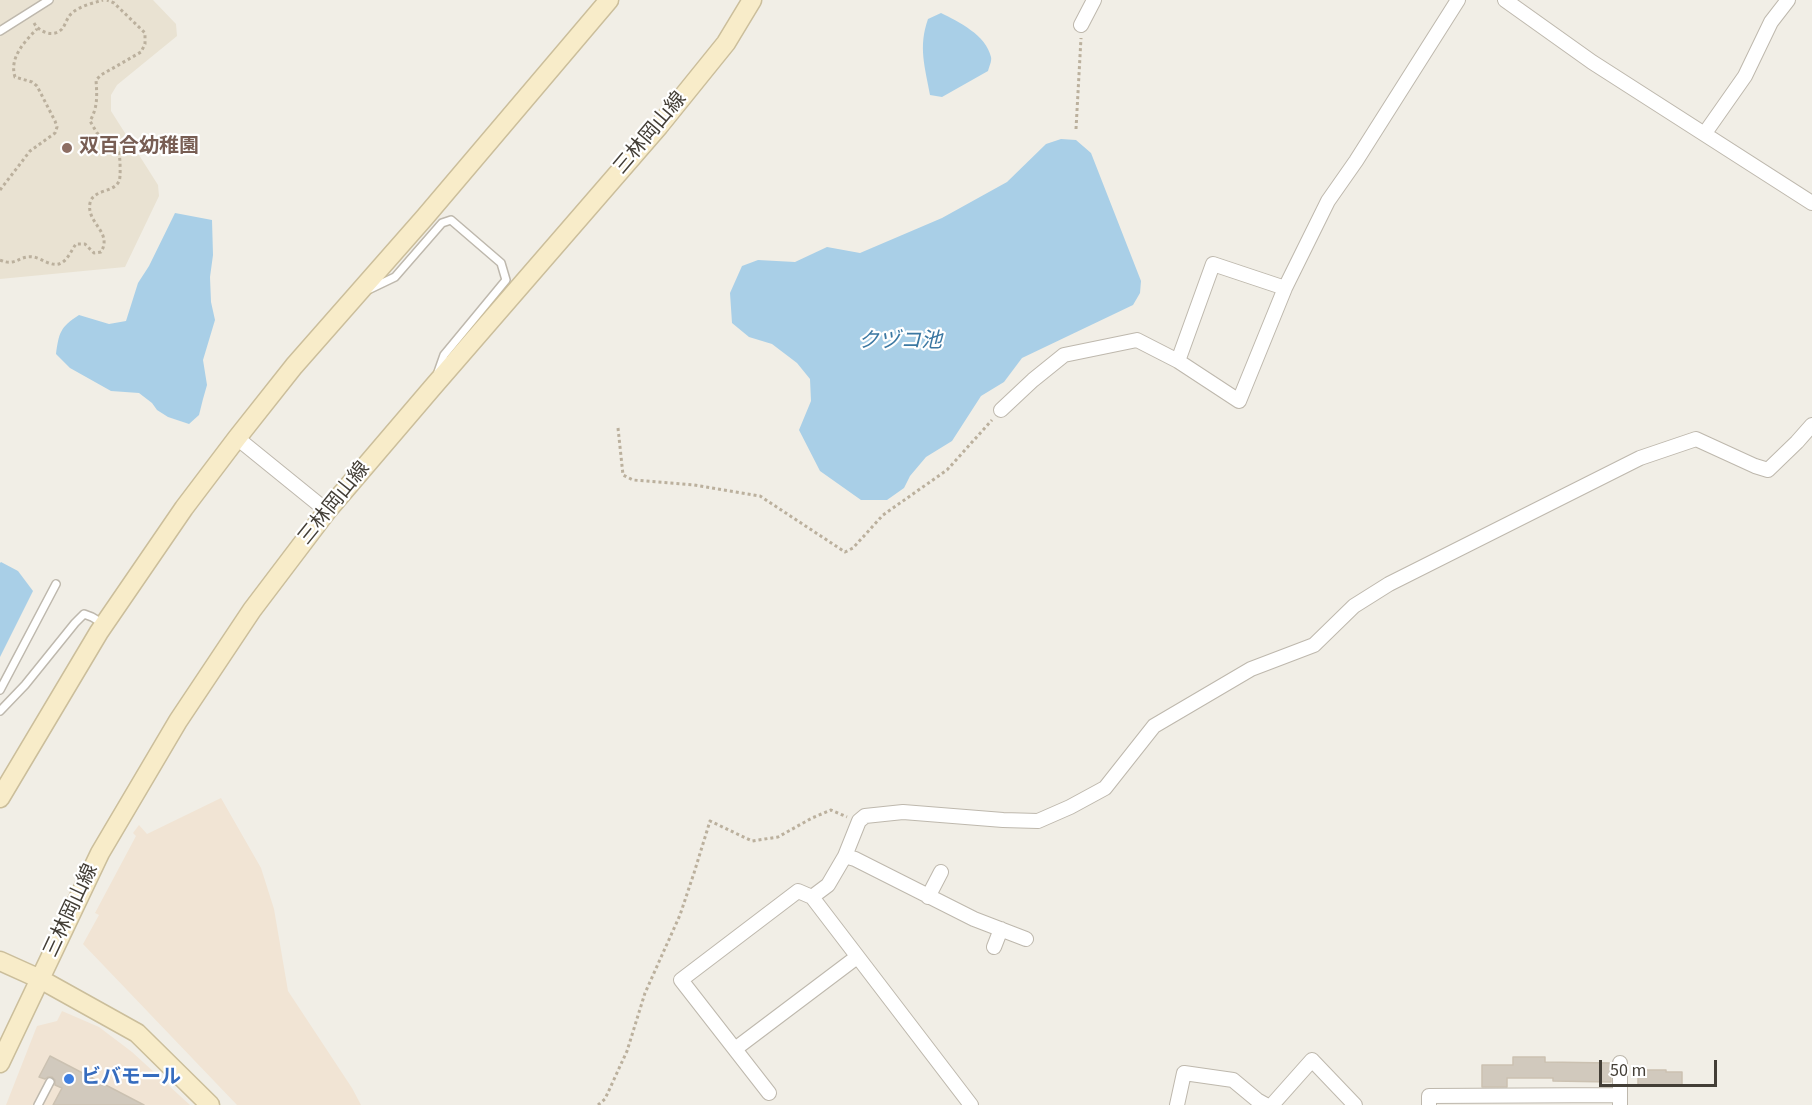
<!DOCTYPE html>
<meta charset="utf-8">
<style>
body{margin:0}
#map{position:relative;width:1812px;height:1105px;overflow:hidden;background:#f1eee6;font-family:"Source Sans 3",sans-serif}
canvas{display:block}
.scale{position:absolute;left:1599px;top:1060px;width:118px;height:27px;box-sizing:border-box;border:3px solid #433e36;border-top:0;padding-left:8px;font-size:18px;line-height:21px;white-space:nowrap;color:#433e36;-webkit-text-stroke:4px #fff;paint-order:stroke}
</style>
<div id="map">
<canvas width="1812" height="1105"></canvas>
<div class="scale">50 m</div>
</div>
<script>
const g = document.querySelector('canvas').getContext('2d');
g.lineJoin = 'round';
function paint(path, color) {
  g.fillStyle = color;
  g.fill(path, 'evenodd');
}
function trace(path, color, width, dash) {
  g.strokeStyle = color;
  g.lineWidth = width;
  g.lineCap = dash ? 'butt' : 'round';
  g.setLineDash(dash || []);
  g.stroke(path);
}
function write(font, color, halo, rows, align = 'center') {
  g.font = font + ' "Source Sans 3","Noto Sans JP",sans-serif';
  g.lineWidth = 4.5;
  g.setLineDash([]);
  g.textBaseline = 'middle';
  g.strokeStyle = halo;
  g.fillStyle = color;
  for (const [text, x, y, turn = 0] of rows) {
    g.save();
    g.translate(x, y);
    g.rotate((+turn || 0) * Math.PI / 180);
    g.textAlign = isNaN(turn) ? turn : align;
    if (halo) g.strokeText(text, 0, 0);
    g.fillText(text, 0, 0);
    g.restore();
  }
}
const commercial = new Path2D(`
 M221 798 261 868 274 909 288 991 352 1088 361 1105H237L83 944 99 915 95 913 136 836 133 833 139 825 147 834Z
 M62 1011 99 1027 132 1052 190 1105H6L37 1026 57 1021Z`);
const education = new Path2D(`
 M0 0H153L176 24 177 36 117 85 111 95V111L158 185 159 196 125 267 0 279Z`);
const water = new Path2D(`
 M941 13C959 22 986 35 991 57 992 61 989 67 988 71L942 97 930 95C925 67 918 47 928 19Z
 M1061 139 1076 140 1091 153 1141 281 1140 293 1133 305 1022 358 1004 382 981 396 952 441 926 457 910 476 904 488 887 500H861L820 471 799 430 811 401 810 379 797 363 772 344 749 337 732 323 730 293 742 266 758 260 795 262 827 247 860 253 942 218 1007 182 1046 144Z
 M175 213 212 220 213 255 210 277 211 302 215 320 203 360 207 385 203 399 199 415 189 424 168 417 157 410 152 403 139 393 111 391 70 368 56 354C59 333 60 327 79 315L109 324 126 321 138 283 149 266Z
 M1 562 18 571 33 591 0 657V563Z`);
const building = new Path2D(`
 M50 1056 144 1105H53L62 1088 55 1085V1080L52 1077H48L45 1079 39 1077Z
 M1513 1057H1545V1062L1611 1063V1082L1553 1081V1078H1507V1087H1482V1065H1513Z
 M1638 1070H1666V1072H1682V1086H1638Z`);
const path = new Path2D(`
 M34 23C39 32 53 38 62 29 66 24 67 17 72 13 80 6 93 3 103 0
 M1076 129 1081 38
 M0 190 30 151 55 133 57 127 55 121 37 86 32 82 15 77C9 58 24 42 37 29
 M0 260C16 267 19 255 33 257 42 258 52 268 61 263 68 260 72 249 76 244H85L94 253 101 252C113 232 86 223 90 203 93 189 114 193 119 181 121 178 120 157 119 152L97 133 90 121C98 107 97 95 96 80L101 75 141 52 145 44V33L114 3 107 0
 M618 428 623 475 633 480 694 485 760 496 845 552 853 548 883 515 947 470 992 420
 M598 1105 605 1099 627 1051 645 993 680 915 694 873 710 821 752 841 778 837 812 818 831 810 847 817`);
const lane = new Path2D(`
 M0 31 49 0
 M370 289 395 277 442 223 451 220 501 263 506 280 444 355 438 372
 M0 690 56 584
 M0 711 25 685 75 623 84 614 92 617 102 623
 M38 1105 50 1082`);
const street = new Path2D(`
 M1505 0 1592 62 1812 203
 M1081 25 1094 0
 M1705 133 1745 76 1771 22 1788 0
 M1178 361 1213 264 1285 288
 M1001 410 1033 380 1064 355 1137 340 1178 361 1239 401 1285 288 1328 201 1356 161 1458 0
 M237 438 327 511
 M845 856 855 859 974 919 1026 939
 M812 897 828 885 845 856 859 821 865 816 903 812 1003 820 1038 821 1070 807 1105 788 1154 726 1251 669 1314 645 1354 606 1389 584 1640 458 1696 439 1755 466 1768 470 1797 442 1812 425
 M928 897 941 872
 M994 947 1001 929
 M735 1049 857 957
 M769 1093 681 980 798 891 812 897 971 1105
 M1177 1105 1184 1073 1233 1080 1257 1100 1266 1105
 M1272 1105 1312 1060 1355 1105
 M1429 1105V1096L1620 1095
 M1620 1105V1063`);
const secondary = new Path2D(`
 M0 798 99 632 184 508 237 438 294 366 425 217 609 0
 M0 961 40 979 137 1033 210 1105
 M0 1063 100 853 178 721 252 610 327 511 432 388 659 126 726 43 752 0`);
const markers = [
 [67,148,6,"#8d6e63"],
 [69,1079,6,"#3f7fe0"]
];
const streetNames = [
 ["三林岡山線",651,134,-50],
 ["三林岡山線",335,504,-51],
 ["三林岡山線",72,911,-65]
];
const educationNames = [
 ["双百合幼稚園",79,148]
];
const shopNames = [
 ["ビバモール",81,1079]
];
const waterNames = [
 ["クヅコ池",900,342]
];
paint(commercial, '#f1e4d4');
paint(education, '#e9e2d2');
paint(water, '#a9cfe7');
paint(building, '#d1c9bd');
trace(building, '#cbc1b1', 1.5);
trace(lane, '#beb8ad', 10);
trace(street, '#beb8ad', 16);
trace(secondary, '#cbbe9b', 21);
trace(path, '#bbb09d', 3, [3, 3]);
trace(lane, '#fff', 7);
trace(street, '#fff', 14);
trace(secondary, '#f8ecc9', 18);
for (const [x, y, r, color] of markers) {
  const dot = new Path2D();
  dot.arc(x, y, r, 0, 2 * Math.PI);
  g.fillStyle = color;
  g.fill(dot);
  trace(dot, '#fff', 2);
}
write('20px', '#433e36', '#fff', streetNames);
write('bold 20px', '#785e54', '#fff', educationNames, 'left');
write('bold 20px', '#366cbe', '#fff', shopNames, 'left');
write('italic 21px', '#3c78a2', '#fff', waterNames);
</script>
